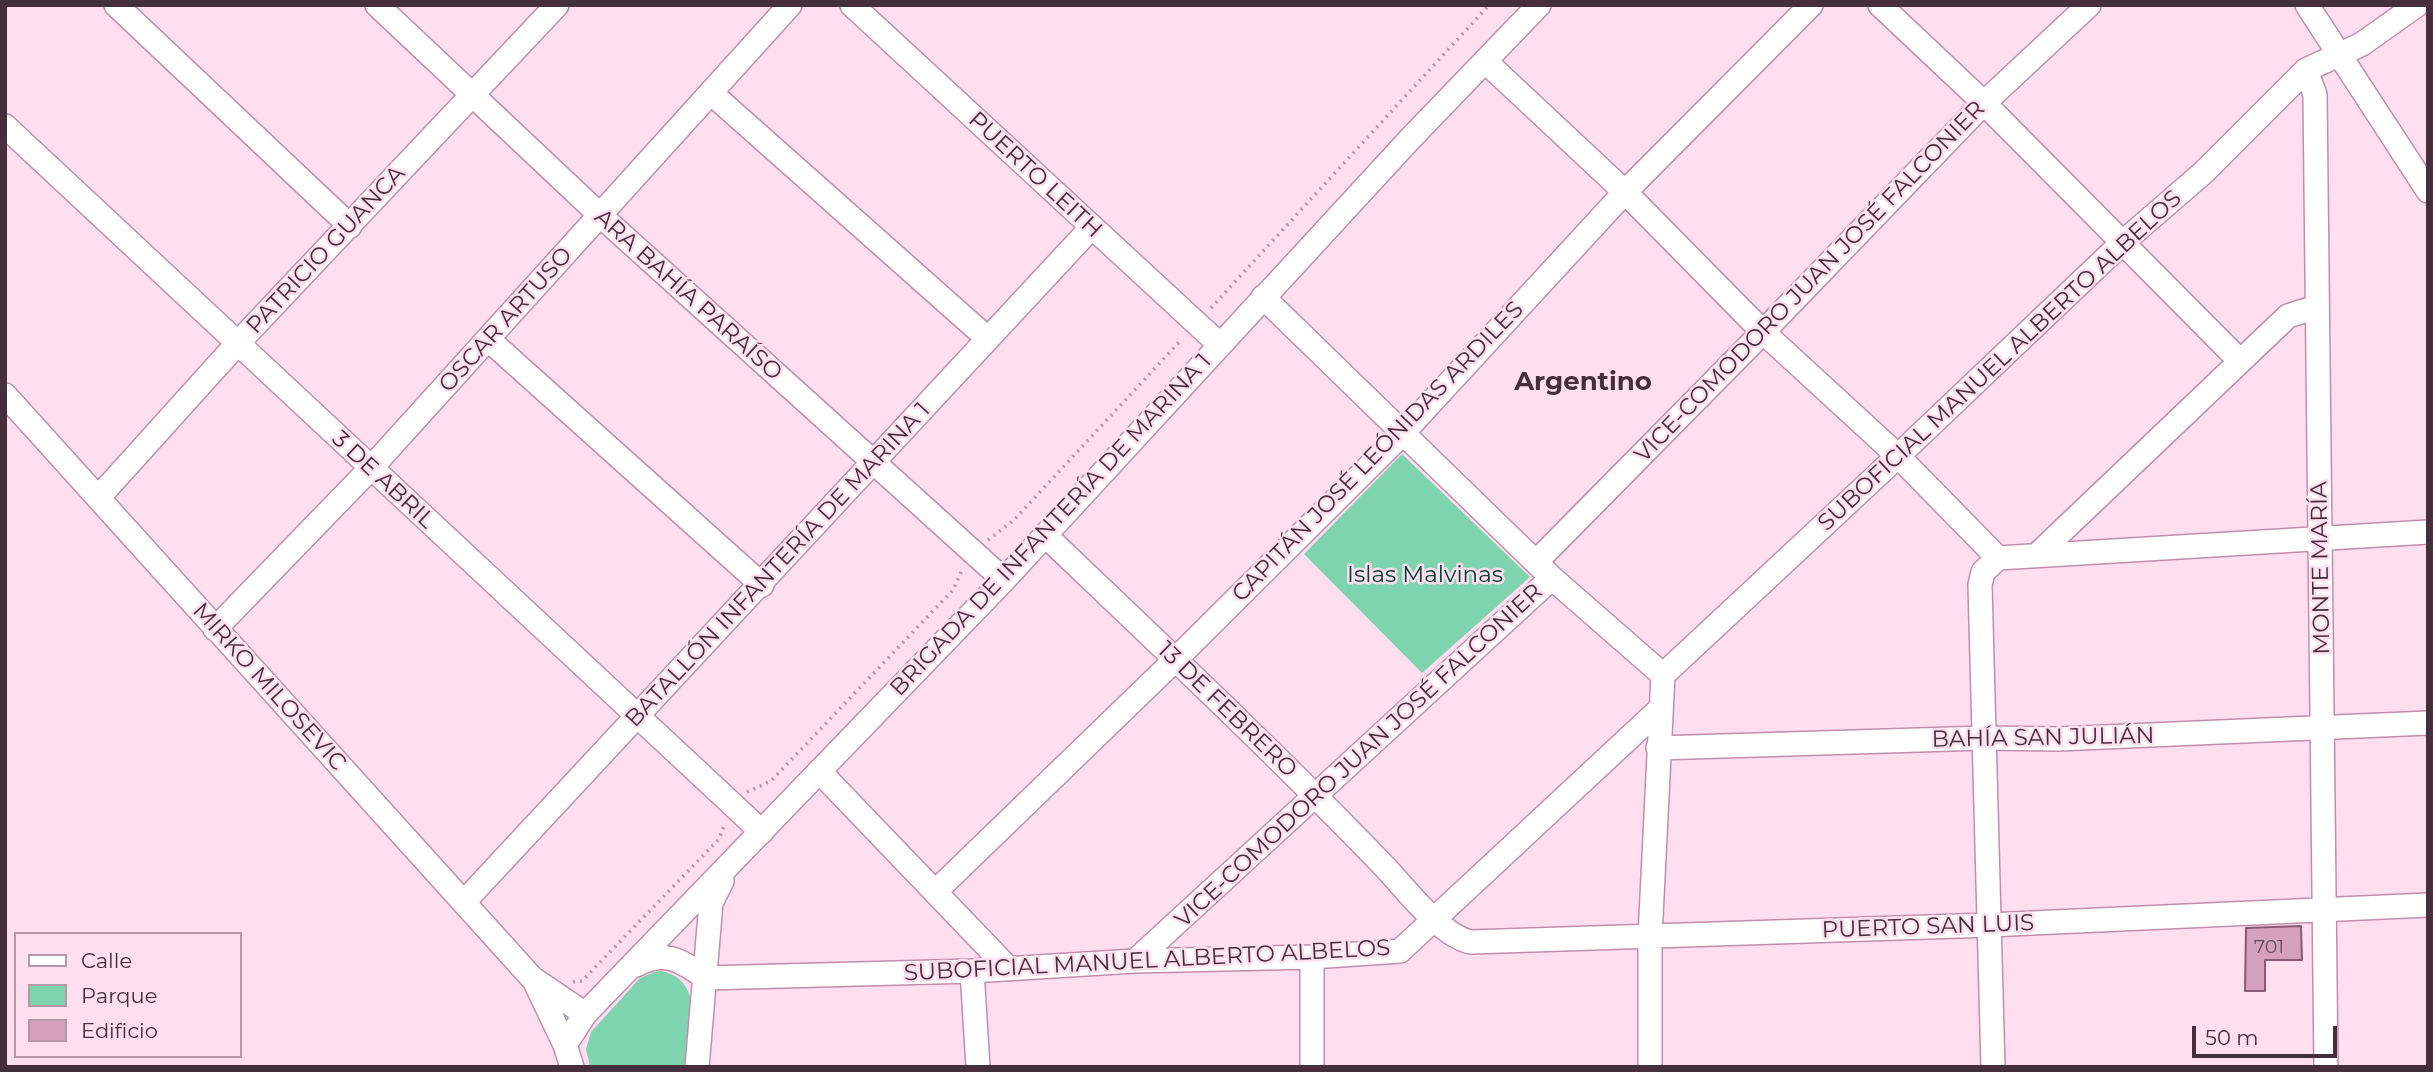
<!DOCTYPE html>
<meta charset="utf-8">
<style>
body{margin:0}
#map{position:relative;width:2433px;height:1072px;overflow:hidden;background:#ffdeef;font-family:Montserrat,sans-serif}
canvas{display:block}
.frame{position:absolute;inset:0;border:7px solid #442f3b;pointer-events:none}
.legend{position:absolute;left:14px;top:932px;width:228px;height:126px;box-sizing:border-box;background:#ffdeef;border:2px solid #b498a7;margin:0;padding:9px 12px;list-style:none;font-size:21px;color:#442f3b}
.legend li{display:flex;align-items:center;gap:14px;height:35px}
.legend b{width:35px;border:2px solid #b498a7}
.scale{position:absolute;left:2192px;top:1026px;width:145px;height:32px;box-sizing:border-box;border:4px solid #442f3b;border-top:0;padding-left:9px;font-size:21px;line-height:24px;white-space:nowrap;color:#442f3b;-webkit-text-stroke:5px #ffdeef;paint-order:stroke}
</style>
<div id="map">
<canvas width="2433" height="1072"></canvas>
<div class="frame"></div>
<ul class="legend">
<li><b style="height:9px;background:#fff"></b>Calle</li>
<li><b style="height:19px;background:#7dd4af"></b>Parque</li>
<li><b style="height:19px;background:#d4a0bc"></b>Edificio</li>
</ul>
<div class="scale">50 m</div>
</div>
<script>
const g = document.querySelector('canvas').getContext('2d');
g.lineJoin = 'round';
function paint(path, color) {
  g.fillStyle = color;
  g.fill(path, 'evenodd');
}
function trace(path, color, width, dash) {
  g.strokeStyle = color;
  g.lineWidth = width;
  g.lineCap = dash ? 'butt' : 'round';
  g.setLineDash(dash || []);
  g.stroke(path);
}
function write(font, color, halo, rows, align = 'center') {
  g.font = font + ' Montserrat,sans-serif';
  g.lineWidth = 5;
  g.setLineDash([]);
  g.textBaseline = 'middle';
  g.strokeStyle = halo;
  g.fillStyle = color;
  for (const [text, x, y, turn = 0] of rows) {
    g.save();
    g.translate(x, y);
    g.rotate((+turn || 0) * Math.PI / 180);
    g.textAlign = isNaN(turn) ? turn : align;
    if (halo) g.strokeText(text, 0, 0);
    g.fillText(text, 0, 0);
    g.restore();
  }
}
const green = new Path2D(`
 M1402 454 1530 577 1422 673 1304 554Z
 M661 971C680 975 688 985 692 1004L685 1067H590L586 1049 591 1032 640 978 654 972Z`);
const building = new Path2D(`
 M2301 926 2302 960H2265V991H2245L2246 928Z`);
const path = new Path2D(`
 M1211 308 1489 5
 M988 540 1014 520 1182 339
 M747 792 771 781 953 590 963 568
 M573 982 582 981 719 839 725 823`);
const minor = new Path2D(`
 M116 5 350 226
 M377 5 601 216 1004 580
 M852 5 1219 344
 M1880 5 1984 103 2240 361
 M2307 5 2428 191
 M1486 62 1625 192 1763 332 1898 456 1998 558
 M2306 70 2315 95 2326 1067
 M711 93 987 338
 M5 126 762 832
 M1263 297 1552 578 1663 675
 M489 340 762 585
 M5 395 532 978 585 1014
 M98 498 237 344 557 5
 M1045 535C1159 644 1274 752 1384 866 1405 888 1441 936 1471 942L1989 925 2428 905
 M2038 554 2288 316 2316 307
 M1998 558 2428 532
 M1536 562 1763 332 1984 103 2089 5
 M215 629 371 468 790 5
 M1663 675 1898 456 2122 243 2204 172 2306 70 2362 44 2417 5
 M1658 748 1984 738 2058 739 2428 723
 M819 771 1008 968
 M936 891 1176 659 1403 433 1625 192 1811 5
 M464 902 1091 228
 M1135 961 1552 578
 M636 965C666 949 681 961 706 978L972 971 1135 961 1312 957 1400 951 1660 709
 M972 971 978 1067
 M534 980 565 1045 572 1067
 M565 1045 585 1014 1004 580 1410 139 1539 5
 M697 1067 711 903 722 881
 M1312 1067V957
 M1650 1067V937L1663 675
 M1993 1067 1980 585 1983 572 1998 558`);
const numberNames = [
 ["701",2269,947]
];
const streetNames = [
 ["PUERTO LEITH",1035,175,43],
 ["PATRICIO GUANCA",326,250,-47],
 ["VICE-COMODORO JUAN JOSÉ FALCONIER",1810,282,-46],
 ["ARA BAHÍA PARAÍSO",688,295,42],
 ["OSCAR ARTUSO",506,320,-48],
 ["SUBOFICIAL MANUEL ALBERTO ALBELOS",2000,361,-43],
 ["CAPITÁN JOSÉ LEÓNIDAS ARDILES",1378,452,-46],
 ["3 DE ABRIL",383,480,43],
 ["BRIGADA DE INFANTERÍA DE MARINA 1",1051,525,-47],
 ["BATALLÓN INFANTERÍA DE MARINA 1",778,565,-47],
 ["MONTE MARÍA",2321,568,-91],
 ["MIRKO MILOSEVIC",269,687,48],
 ["13 DE FEBRERO",1227,710,44],
 ["BAHÍA SAN JULIÁN",2043,738,-1],
 ["VICE-COMODORO JUAN JOSÉ FALCONIER",1359,756,-43],
 ["PUERTO SAN LUIS",1928,927,-2],
 ["SUBOFICIAL MANUEL ALBERTO ALBELOS",1147,961,-3]
];
const parkNames = [
 ["Islas Malvinas",1425,575]
];
const quarterNames = [
 ["Argentino",1583,382]
];
paint(green, '#7dd4af');
paint(building, '#d4a0bc');
trace(building, '#885974', 2);
trace(minor, '#c08eaa', 26);
trace(path, '#b296a5', 3.5, [2, 5]);
trace(minor, '#fff', 23);
write('19px', '#684b5b', null, numberNames);
write('23px', '#442f3b', '#ffdeef', streetNames);
write('23px', '#03422e', '#ffdeef', parkNames);
write('bold 26px', '#442f3b', '#ffdeef', quarterNames);
</script>
